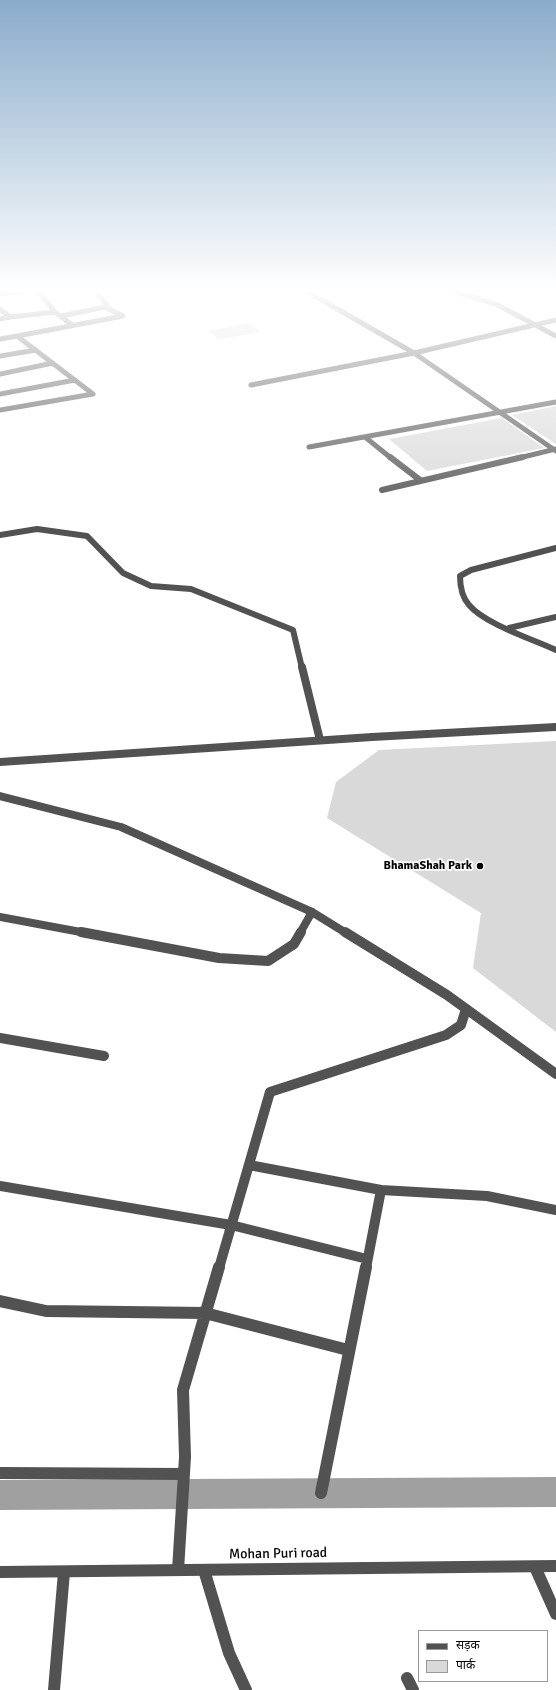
<!DOCTYPE html>
<meta charset="utf-8">
<style>
body{margin:0}
#map{position:relative;width:556px;height:1690px;overflow:hidden;background:#fff;font-family:Signika,"Noto Sans Devanagari",sans-serif}
canvas{display:block}
.legend{position:absolute;left:418px;top:1630px;width:130px;height:52px;box-sizing:border-box;background:#fff;border:1px solid #999;margin:0;padding:5px 7px;list-style:none;font-size:12px;color:#000}
.legend li{display:flex;align-items:center;gap:8px;height:20px}
.legend b{width:20px;border:1px solid #999}
</style>
<div id="map">
<canvas width="556" height="1690"></canvas>
<ul class="legend">
<li><b style="height:5px;background:#525252"></b>सड़क</li>
<li><b style="height:11px;background:#d9d9d9"></b>पार्क</li>
</ul>
</div>
<script>
const g = document.querySelector('canvas').getContext('2d');
g.lineJoin = 'round';
function paint(path, color) {
  g.fillStyle = color;
  g.fill(path, 'evenodd');
}
function trace(path, color, width, dash) {
  g.strokeStyle = color;
  g.lineWidth = width;
  g.lineCap = dash ? 'butt' : 'round';
  g.setLineDash(dash || []);
  g.stroke(path);
}
function write(font, color, halo, rows, align = 'center') {
  g.font = font + ' Signika,sans-serif';
  g.lineWidth = 3.5;
  g.setLineDash([]);
  g.textBaseline = 'middle';
  g.strokeStyle = halo;
  g.fillStyle = color;
  for (const [text, x, y, turn = 0] of rows) {
    g.save();
    g.translate(x, y);
    g.rotate((+turn || 0) * Math.PI / 180);
    g.textAlign = isNaN(turn) ? turn : align;
    if (halo) g.strokeText(text, 0, 0);
    g.fillText(text, 0, 0);
    g.restore();
  }
}
const green = new Path2D(`
 M249 323 261 332 219 339 208 331Z
 M556 406V444L512 415Z
 M502 418 544 448 427 471 389 439Z
 M556 741V1032L473 968 481 913 327 818 336 782 379 750Z`);
const canal = new Path2D(`
 M556 1477V1507L0 1510V1480Z`);
const minorFar4 = new Path2D(`
 M38 291 55 312
 M306 291 414 353 556 451
 M453 291 496 304 556 336
 M0 294 25 291
 M0 309 10 317 0 319
 M61 316 105 307 107 305 96 291
 M10 317 55 312 72 325
 M17 336 123 316 105 307
 M0 339 17 336 93 394 0 410
 M0 356 36 350
 M0 374 53 363
 M251 385 414 353 556 320
 M0 394 75 380
 M365 437 391 458
 M309 447 556 402
 M519 458 556 449`);
const minorFar3 = new Path2D(`
 M390 457 420 480
 M382 490 523 457
 M0 535 37 529 87 536 123 573 151 586 191 589 293 630 302 668
 M556 548 471 570 460 576C460 586 462 597 469 605 485 624 532 639 556 650
 M509 628 556 617`);
const minorFar2 = new Path2D(`
 M302 667 320 740
 M0 917 86 933
 M300 933 312 912`);
const minorFar1 = new Path2D(`
 M81 932 219 958 268 961 294 944 301 932
 M0 1038 104 1056
 M249 1165 381 1190 487 1196 556 1210
 M0 1186 231 1225 367 1259
 M219 1268 270 1092 446 1035 461 1025 466 1009
 M366 1268 381 1190`);
const minor = new Path2D(`
 M0 1301 46 1311 205 1313 348 1350
 M0 1473 184 1474
 M321 1493 366 1267
 M535 1567 556 1614
 M178 1570 185 1457 183 1390 219 1267
 M204 1570 229 1653 246 1690
 M407 1678 413 1690
 M54 1690 64 1572`);
const tertiaryFar2 = new Path2D(`
 M0 762 372 737 556 727
 M0 796 121 827 312 912 346 933`);
const tertiaryFar1 = new Path2D(`
 M345 932 447 995 556 1074`);
const tertiary = new Path2D(`
 M0 1572 556 1566`);
const markers = [
 [480,866,4,"#000"]
];
const poiNames = [
 ["BhamaShah Park",472,866]
];
const nearStreetnames = [
 ["Mohan Puri road",278,1554,-1]
];
paint(green, '#d9d9d9');
paint(canal, '#a0a0a0');
trace(minorFar4, '#525252', 5);
trace(minorFar3, '#525252', 6);
trace(minorFar2, '#525252', 8);
trace(minorFar1, '#525252', 10);
trace(minor, '#525252', 12);
trace(tertiaryFar2, '#525252', 8);
trace(tertiaryFar1, '#525252', 10);
trace(tertiary, '#525252', 12);
const sky = g.createLinearGradient(0, 0, 0, 527);
sky.addColorStop(0, '#8baccb');
sky.addColorStop(0.55, '#fff');
sky.addColorStop(1, '#ffffff00');
g.fillStyle = sky;
g.fillRect(0, 0, 556, 527);
for (const [x, y, r, color] of markers) {
  const dot = new Path2D();
  dot.arc(x, y, r, 0, 2 * Math.PI);
  g.fillStyle = color;
  g.fill(dot);
  trace(dot, '#fff', 1.5);
}
write('bold 12px', '#000', '#fff', poiNames, 'right');
write('14px', '#000', '#fff', nearStreetnames);
</script>
